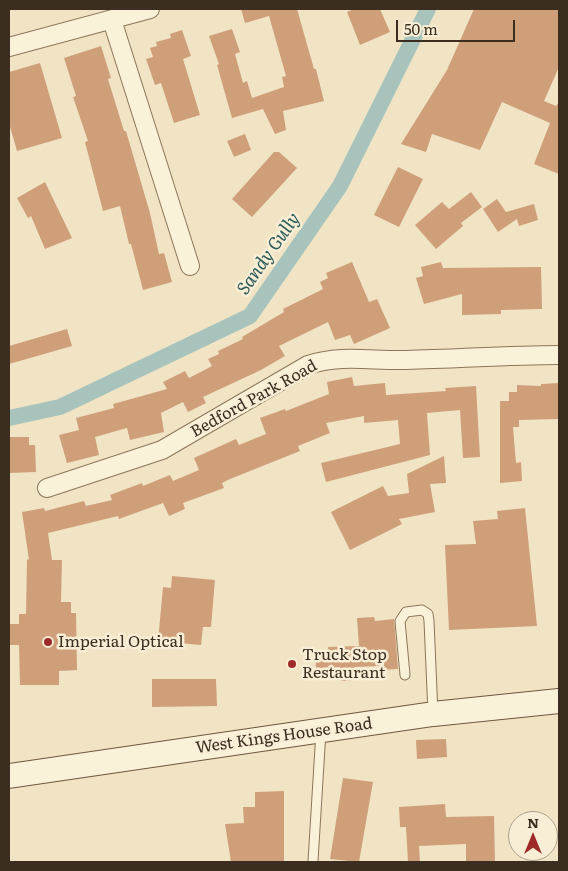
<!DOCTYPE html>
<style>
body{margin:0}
#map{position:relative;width:568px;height:871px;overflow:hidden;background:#f0e4c5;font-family:Literata,serif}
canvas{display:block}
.frame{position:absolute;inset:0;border:10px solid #3b2d1f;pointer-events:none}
.north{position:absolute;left:508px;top:811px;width:50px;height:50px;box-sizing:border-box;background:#f7eed5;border:1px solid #aca18c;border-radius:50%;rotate:0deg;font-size:14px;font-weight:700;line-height:20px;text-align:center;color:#3b2d1f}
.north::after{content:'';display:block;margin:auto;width:18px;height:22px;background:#9d2a28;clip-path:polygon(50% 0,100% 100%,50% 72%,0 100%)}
.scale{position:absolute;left:396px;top:20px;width:119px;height:22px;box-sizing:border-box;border:2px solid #3b2d1f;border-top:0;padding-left:6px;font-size:15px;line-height:18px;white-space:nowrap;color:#3b2d1f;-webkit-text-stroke:4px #f7eed5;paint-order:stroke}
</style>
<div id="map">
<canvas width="568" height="871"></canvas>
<div class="frame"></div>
<div class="north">N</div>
<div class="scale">50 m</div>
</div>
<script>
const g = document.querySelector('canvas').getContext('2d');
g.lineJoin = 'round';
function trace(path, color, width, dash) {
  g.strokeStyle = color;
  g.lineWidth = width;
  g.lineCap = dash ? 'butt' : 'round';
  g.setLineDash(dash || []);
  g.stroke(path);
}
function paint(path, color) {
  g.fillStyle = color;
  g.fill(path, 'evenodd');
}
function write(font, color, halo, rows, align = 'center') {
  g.font = font + ' Literata,serif';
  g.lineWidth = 5;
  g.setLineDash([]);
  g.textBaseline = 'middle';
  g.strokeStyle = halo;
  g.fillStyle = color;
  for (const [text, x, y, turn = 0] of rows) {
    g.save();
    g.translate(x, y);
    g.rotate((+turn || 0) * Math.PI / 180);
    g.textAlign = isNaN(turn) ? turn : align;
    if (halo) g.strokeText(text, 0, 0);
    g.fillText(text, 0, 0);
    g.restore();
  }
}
const canal = new Path2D(`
 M9 418 60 407 250 316 340 186 428 9`);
const building = new Path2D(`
 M241 9H297L314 69H316L324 101 283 111 286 130 275 134 263 109 232 118 217 65 219 64 209 36 232 29 240 52 235 54 243 83 247 81 252 98 284 87 282 77 286 76 269 16 245 23Z
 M354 9H380L390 32 360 45 347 12Z
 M474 9H559V67L544 101 556 106 559 102V174L534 164 550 123 502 102 480 150 432 134 426 152 401 144 447 70Z
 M182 30 191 56 183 59 200 115 174 123 161 83 155 85 146 59 153 57 150 48 157 46 156 42 171 38 170 34Z
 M101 46 111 78 108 79 124 131H126L150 213 159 254 164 253 172 282 143 290 131 244H129L120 206 103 211 85 142 88 141 73 97 76 96 64 58Z
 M40 63 62 138 17 151 9 123V72Z
 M245 134 251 150 234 157 227 141Z
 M274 152H279L297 168 252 217 232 199Z
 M398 167 423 179 399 227 374 215Z
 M45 182 72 238 45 249 31 216 28 218 17 198Z
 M471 192 482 207 461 223 463 226 436 249 415 225 442 202 449 209Z
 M497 199 506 212 534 204 538 220 519 226 517 219 498 232 483 209Z
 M352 262 369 302 377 299 390 328 354 344 350 335 335 340 328 322 279 346 285 356 261 370 203 397 206 403 188 412 183 402 161 413 164 432 130 440 127 428 95 437 99 455 67 463 59 435 79 430 76 418 114 408 113 404 167 389 163 382 185 371 189 378 212 366 208 359 219 354 218 351 243 339 242 337 284 312 283 309 323 289 320 282 328 278 326 273Z
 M441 262 443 268 541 267 542 309 501 310V314L462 315V294L424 304 416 278 423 276 421 267Z
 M67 329 72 346 9 364V346Z
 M352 377 354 386 385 383 386 395 446 391 445 388 476 386 480 457 463 458 460 410 427 413 430 455 326 482 321 463 400 444 398 420 364 423V416L326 423 330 433 298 446 300 451 230 479 222 483 224 488 183 503 185 509 169 516 163 503 119 519 118 516 48 533 52 560H62L61 602H71V613H76L77 670 59 671V685H20L19 645H9V624H19V614H26L27 559 29 560 22 512 44 508 45 511 84 501 86 506 112 500 110 495 142 483 143 486 170 475 173 481 199 470 194 458 236 439 239 445 266 434 260 418 285 409 286 411 329 394 327 382Z
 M559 383V419L519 420V427H513L516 463 521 462 522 481 500 483V401H509V392H517V385L541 386V384Z
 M10 437H29V445H35L36 472 9 473Z
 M444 456 446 483 430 484 435 512 399 519 402 524 350 550 331 512 383 486 388 496 409 493 407 474Z
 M525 508 537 626 449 630 445 545 476 544 473 521 498 519 497 511Z
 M172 576 215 580 211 627H203L201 645 158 641 163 587 171 588Z
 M374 617 375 621 394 619 398 669 380 670V666L354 667 355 680 341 681 340 667 316 668 315 655 328 654V647L359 646 357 618Z
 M152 679H216L217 706 152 707Z
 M446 739 447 757 417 759 416 740Z
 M343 778 373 782 359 862 330 859Z
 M284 791V862H231L225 824 244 823 243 807H255V792Z
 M445 804 446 817 494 816 495 862H466V844L419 846 420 862H408L406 827H400L399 807Z`);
const lane = new Path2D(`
 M405 675 400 621 406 612 422 610 428 614 429 621 433 714
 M313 861 321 731`);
const street = new Path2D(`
 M112 20 190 266
 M9 47 150 9
 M47 488 162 450 308 365C341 354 372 361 406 360 457 359 508 355 559 355`);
const secondary = new Path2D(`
 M9 776 433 714 559 701`);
const markers = [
 [48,642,5,"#9d2a28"],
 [292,664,5,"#9d2a28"]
];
const streetNames = [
 ["Bedford Park Road",254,399,-29],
 ["West Kings House Road",284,736,-8]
];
const poiNames = [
 ["Imperial Optical",58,642],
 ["Truck Stop",302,655],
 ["Restaurant",302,673]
];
const waterNames = [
 ["Sandy Gully",269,254,-55]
];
trace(canal, '#a7c3bb', 16);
paint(building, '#cf9f7a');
trace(lane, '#8c765a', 11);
trace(street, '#8c765a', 20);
trace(secondary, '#6e573e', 26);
trace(lane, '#faf1d9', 9);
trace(street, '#faf1d9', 18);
trace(secondary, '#faf1d9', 24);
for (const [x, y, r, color] of markers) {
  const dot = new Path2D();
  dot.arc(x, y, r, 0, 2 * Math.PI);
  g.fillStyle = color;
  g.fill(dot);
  trace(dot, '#f7eed5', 2);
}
write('16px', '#3b2d1f', '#f7eed5', streetNames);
write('16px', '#3b2d1f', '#f7eed5', poiNames, 'left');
write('italic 18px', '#2e5c5a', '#f7eed5', waterNames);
</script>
